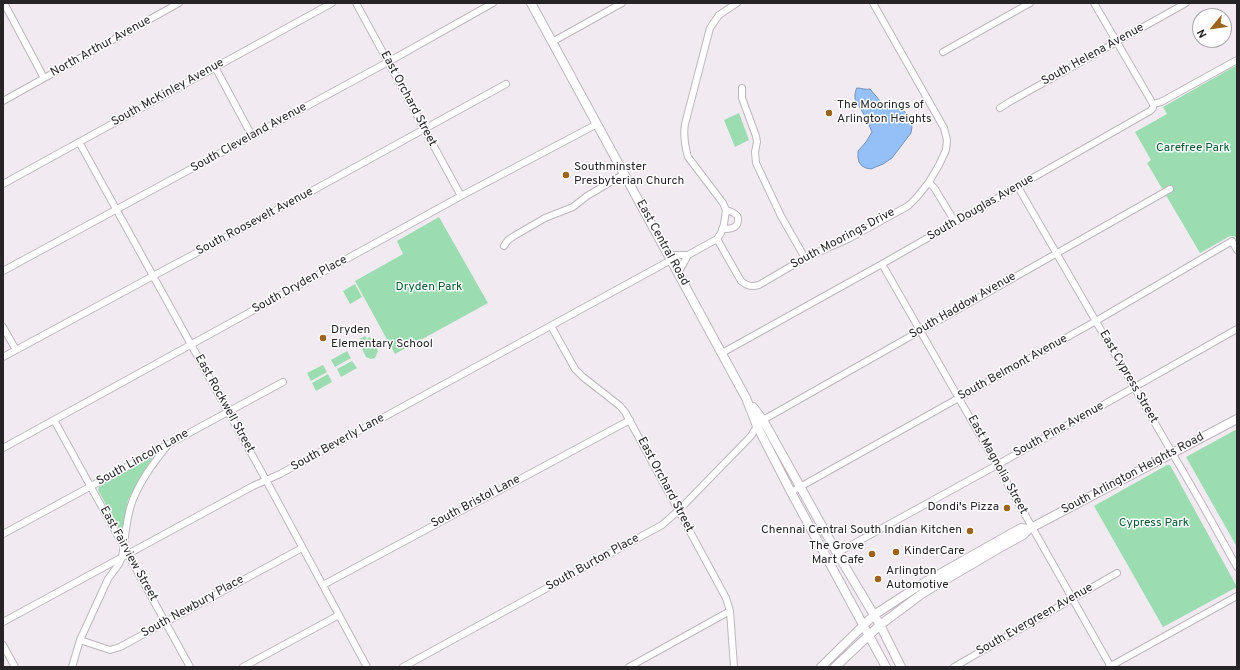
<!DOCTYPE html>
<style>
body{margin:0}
#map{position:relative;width:1240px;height:670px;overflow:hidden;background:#f1ebf1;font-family:Overpass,sans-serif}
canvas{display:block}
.frame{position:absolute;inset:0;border:4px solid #262427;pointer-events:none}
.north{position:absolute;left:1192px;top:8px;width:40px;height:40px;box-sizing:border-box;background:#fff;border:1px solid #a8a7a9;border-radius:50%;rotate:241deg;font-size:11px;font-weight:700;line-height:16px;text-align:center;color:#262427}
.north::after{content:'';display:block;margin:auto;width:14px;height:18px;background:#9a641d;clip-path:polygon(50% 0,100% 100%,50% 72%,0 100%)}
</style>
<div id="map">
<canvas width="1240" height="670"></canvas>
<div class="frame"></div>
<div class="north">N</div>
</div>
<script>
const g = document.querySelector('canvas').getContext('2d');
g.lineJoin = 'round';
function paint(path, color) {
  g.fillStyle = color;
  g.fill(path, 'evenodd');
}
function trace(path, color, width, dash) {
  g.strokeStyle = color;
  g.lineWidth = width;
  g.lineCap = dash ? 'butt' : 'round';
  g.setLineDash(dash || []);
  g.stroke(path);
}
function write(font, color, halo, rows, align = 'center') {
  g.font = font + ' Overpass,sans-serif';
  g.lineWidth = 3;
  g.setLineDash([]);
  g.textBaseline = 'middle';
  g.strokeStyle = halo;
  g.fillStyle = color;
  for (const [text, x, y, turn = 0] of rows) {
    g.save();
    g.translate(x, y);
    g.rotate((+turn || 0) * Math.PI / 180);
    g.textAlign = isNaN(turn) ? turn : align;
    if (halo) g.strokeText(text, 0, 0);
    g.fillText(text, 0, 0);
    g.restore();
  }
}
const green = new Path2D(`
 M1237 65V237L1230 236 1200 253 1147 163 1151 160 1135 132 1167 114 1163 107Z
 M739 113 749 140 735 147 724 120Z
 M439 217 488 303 395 354 355 281 403 254 397 241Z
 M355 284 362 297 350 304 343 291Z
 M365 336 367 339 370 337 378 351 375 358 371 359 366 357 359 343 362 342 360 339Z
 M347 351 351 358 335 367 331 360Z
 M352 361 357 368 341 377 337 369Z
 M323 365 327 372 311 381 307 373Z
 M328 374 332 382 316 391 312 383Z
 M1237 429V547L1186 457Z
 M150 457 152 458 128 500 122 534 98 490 99 487Z
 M1167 465H1170L1237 587 1163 627 1094 506Z`);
const water = new Path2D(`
 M857 88C862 88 865 90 870 89L881 102 904 111 910 117 912 127 911 133 892 158 883 164 871 169 866 168 862 166 859 162 858 157V151L866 142 872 132 866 118 855 99V94Z`);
const minor = new Path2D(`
 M4 3 44 78
 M356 3 461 196
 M1094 3 1153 104
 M552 42 622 3
 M943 52 1030 3
 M215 67 252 136
 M742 88V98L756 136 757 142 755 152 756 163 781 216 805 258
 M3 101 179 3
 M1000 108 1011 101 1186 3
 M79 142 266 480 367 667
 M929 182 935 189 955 222
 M3 184 332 3
 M1018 187 1203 506 1237 567
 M722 229C729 229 738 229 738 220 738 217 738 216 735 214 733 212 729 211 726 210
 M717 239 741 281C747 286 751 287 759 285L805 258 848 239 908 206 917 197 929 182 939 165 946 150 947 140 944 128 873 3
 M504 246 508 240 514 236 545 218 573 207 587 196 624 174
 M668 255H688L717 239 721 233 724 224 726 210 723 203 688 157C685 146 683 135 685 124L710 28 719 15 737 3
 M882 264 997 465 1111 667
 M3 271 388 62 493 3
 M678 273 688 255
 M551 326 575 369 583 377 620 406 625 412 726 598 730 611 734 667
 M3 327 16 350
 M722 353 882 264 1150 111 1153 108V104L1161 102 1237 60
 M3 357 153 276 290 203 506 84
 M54 420 190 667
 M3 448 461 196 597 124
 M791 492 1096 321 1232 241 1237 250
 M3 534 283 382
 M837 553 997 465 1237 329
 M323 585 630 420
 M3 622 253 486 280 474 671 260
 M80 640 110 650 120 647 302 548
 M3 645 15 667
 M72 667 80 640 108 579 119 564 122 557C125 540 126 521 131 505 139 482 152 465 167 446
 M243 667 339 615
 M403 667 662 525 679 510 751 436 757 426 763 420 1170 189
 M629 667 730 611
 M954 667 1117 573
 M1109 667 1237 596`);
const major = new Path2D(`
 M531 3 746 398 757 426 791 492 886 667
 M753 407 763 420 837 553 880 625 901 667
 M821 667 874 615 920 585 1021 528 1029 529
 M835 667 880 625 923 593 996 550 1023 535 1029 529 1237 419`);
const markers = [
 [829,113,4,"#9a641d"],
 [566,175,4,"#9a641d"],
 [323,338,4,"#9a641d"],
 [1007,508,4,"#9a641d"],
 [970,531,4,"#9a641d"],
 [896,552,4,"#9a641d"],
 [872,554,4,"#9a641d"],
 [878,579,4,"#9a641d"]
];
const streetNames = [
 ["North Arthur Avenue",101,47,-29],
 ["South Helena Avenue",1093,55,-29],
 ["South McKinley Avenue",168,93,-29],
 ["East Orchard Street",408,99,62],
 ["South Cleveland Avenue",249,138,-29],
 ["South Douglas Avenue",981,208,-30],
 ["South Roosevelt Avenue",255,222,-28],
 ["South Moorings Drive",843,239,-28],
 ["East Central Road",662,243,61],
 ["South Dryden Place",300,285,-29],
 ["South Haddow Avenue",963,306,-30],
 ["South Belmont Avenue",1013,368,-29],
 ["East Cypress Street",1128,377,60],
 ["East Rockwell Street",224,404,61],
 ["South Pine Avenue",1059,430,-29],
 ["South Beverly Lane",338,443,-29],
 ["South Lincoln Lane",143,458,-29],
 ["East Magnolia Street",997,465,61],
 ["South Arlington Heights Road",1133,474,-28],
 ["East Orchard Street",665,485,62],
 ["South Bristol Lane",476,502,-28],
 ["East Fairview Street",128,554,61],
 ["South Burton Place",593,563,-29],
 ["South Newbury Place",193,607,-29],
 ["South Evergreen Avenue",1035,620,-30]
];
const poiNames = [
 ["The Moorings of",837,106],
 ["Arlington Heights",837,120],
 ["Southminster",574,168],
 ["Presbyterian Church",574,182],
 ["Dryden",331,331],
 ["Elementary School",331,345],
 ["Dondi's Pizza",999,508,"right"],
 ["Chennai Central South Indian Kitchen",962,531,"right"],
 ["The Grove",864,547,"right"],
 ["Mart Cafe",864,561,"right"],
 ["KinderCare",904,552],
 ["Arlington",886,572],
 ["Automotive",886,586]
];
const parkNames = [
 ["Carefree Park",1193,149],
 ["Dryden Park",429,288],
 ["Cypress Park",1154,524]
];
paint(green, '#9bdcb0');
paint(water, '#95c0f7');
trace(water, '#7491b9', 1);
trace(minor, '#bdb7bd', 8);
trace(major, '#bdb7bd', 10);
trace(minor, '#fff', 6);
trace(major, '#fff', 8);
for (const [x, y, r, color] of markers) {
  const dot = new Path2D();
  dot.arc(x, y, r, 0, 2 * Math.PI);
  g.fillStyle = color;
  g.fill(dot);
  trace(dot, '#fff', 1.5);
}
write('12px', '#262427', '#fff', streetNames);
write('12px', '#262427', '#fff', poiNames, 'left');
write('12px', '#04552e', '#fff', parkNames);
</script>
